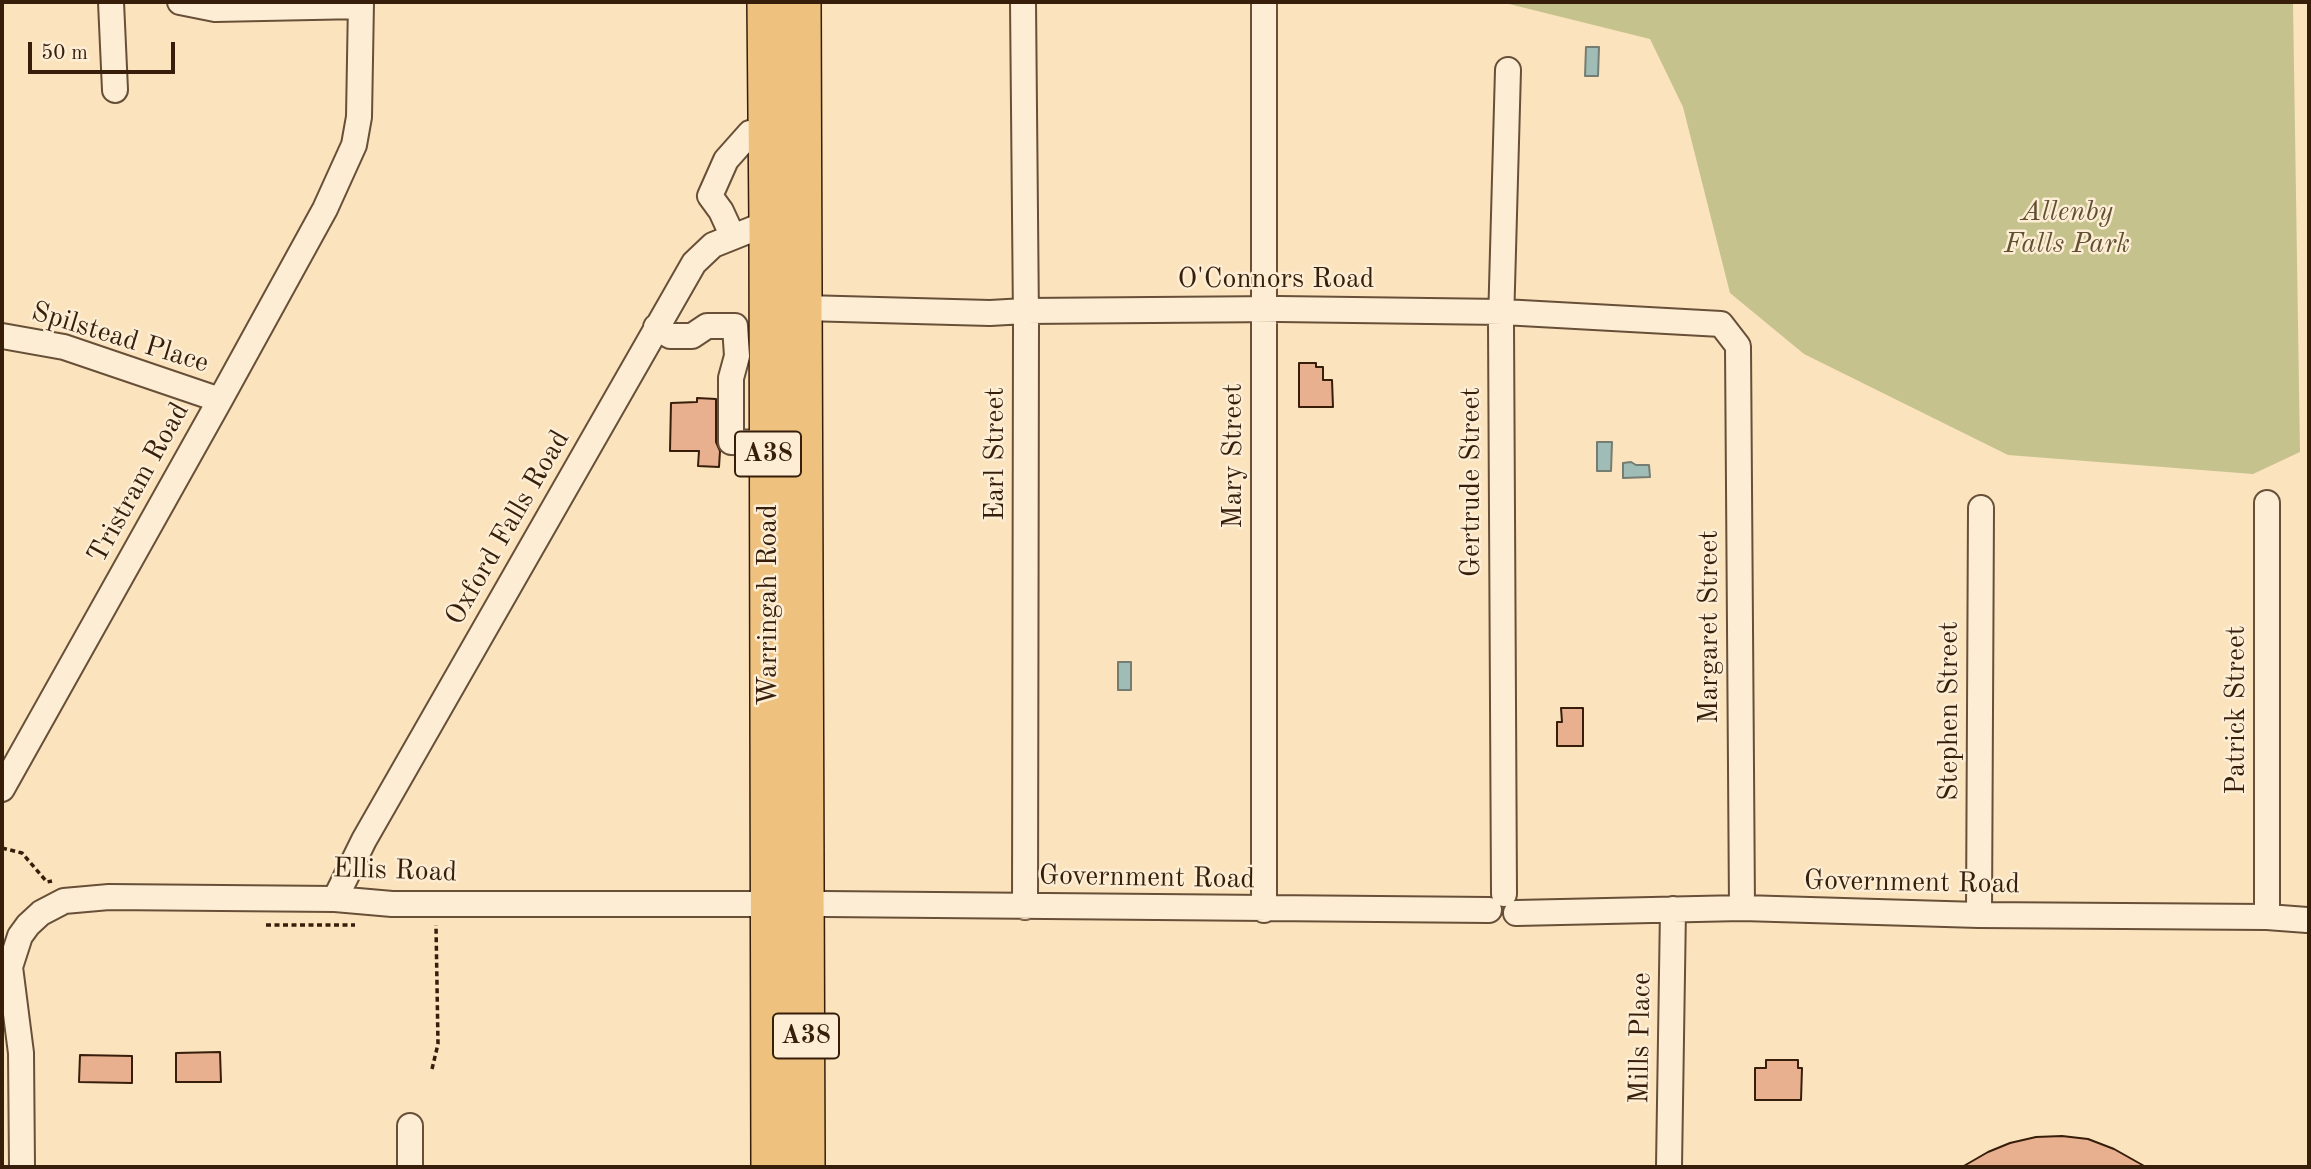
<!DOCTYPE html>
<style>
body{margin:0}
#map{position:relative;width:2311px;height:1169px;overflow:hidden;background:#fbe3bd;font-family:"Old Standard TT",serif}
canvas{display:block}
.frame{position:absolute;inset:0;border:4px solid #361e0b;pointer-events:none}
.scale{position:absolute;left:28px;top:42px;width:147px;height:32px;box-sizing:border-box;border:4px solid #361e0b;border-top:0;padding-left:9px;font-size:21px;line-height:24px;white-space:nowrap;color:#361e0b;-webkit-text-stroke:5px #fcedd4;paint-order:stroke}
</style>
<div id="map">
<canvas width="2311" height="1169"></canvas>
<div class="frame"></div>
<div class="scale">50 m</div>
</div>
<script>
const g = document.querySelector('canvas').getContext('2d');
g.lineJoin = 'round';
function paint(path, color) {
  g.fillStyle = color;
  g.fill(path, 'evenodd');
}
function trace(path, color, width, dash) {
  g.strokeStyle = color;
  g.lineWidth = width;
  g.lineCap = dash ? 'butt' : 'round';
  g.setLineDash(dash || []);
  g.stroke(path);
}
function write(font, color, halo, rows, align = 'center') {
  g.font = font + ' "Old Standard TT",serif';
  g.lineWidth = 5;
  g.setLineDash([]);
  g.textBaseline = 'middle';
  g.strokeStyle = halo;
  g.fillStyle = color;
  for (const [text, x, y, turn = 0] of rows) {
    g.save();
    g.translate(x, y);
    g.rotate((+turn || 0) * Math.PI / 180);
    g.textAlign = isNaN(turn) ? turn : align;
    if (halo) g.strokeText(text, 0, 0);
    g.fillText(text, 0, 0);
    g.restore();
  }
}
const green = new Path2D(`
 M1501 2H2293L2300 452 2253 474 2008 455 1804 354 1730 293 1683 107 1650 39Z`);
const water = new Path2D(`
 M1586 47H1599L1598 76H1585Z
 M1597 442H1612L1611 471H1597Z
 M1631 462 1636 465H1649L1650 477 1623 478V463Z
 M1118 662H1131V690H1118Z`);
const building = new Path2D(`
 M1299 363H1316V367H1323V380H1332L1333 407H1299Z
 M697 398 716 399V442L720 451 719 467 698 466 699 451H670L671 403 697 402Z
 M1561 708H1583V746H1557V722H1562Z
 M220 1052 221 1082H176V1053Z
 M80 1055 132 1056V1083L79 1082Z
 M1766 1060H1798V1068H1802L1801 1100H1755V1068H1766Z
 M2062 1136 2088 1139 2114 1149 2146 1167H1962L1988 1152 2010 1143 2036 1137Z`);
const path = new Path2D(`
 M2 848 22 853 47 882 52 881
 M266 925H355
 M432 1069 438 1044 436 925`);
const minor = new Path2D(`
 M111 2 115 90
 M180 2 215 9 361 6
 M1023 2 1026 321 1025 907
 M1264 2V910
 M733 237 721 211 710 196 726 160 750 133 767 129
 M804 308 990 313 1025 311 1279 309 1503 312 1721 324 1738 346 1742 908
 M656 327 670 336H692L707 326H735L737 356 731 378V442L768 443
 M2 336 64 347 220 400
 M2 789 220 400 325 209 354 145 359 117 361 2
 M1504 894 1501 323 1508 70
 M335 899 364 840 694 263 713 245 768 223
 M1516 913 1742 908 1979 915 2267 917 2307 920
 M1979 915 1981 508
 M2267 917V503
 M22 1167 21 1053 10 967 20 936 28 925 41 913 64 901 109 897 335 899 392 904H825L1489 910
 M410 1167V1126
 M1669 1167 1673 909`);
const highway = new Path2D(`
 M766 2 768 223 770 1167
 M802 2 806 1167`);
const shields = [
 [768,454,66],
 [806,1036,66]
];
const shieldNames = [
 ["A38",768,454],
 ["A38",806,1036]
];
const parkNames = [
 ["Allenby",2067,213],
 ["Falls Park",2067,245]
];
const streetNames = [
 ["O'Connors Road",1276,280],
 ["Spilstead Place",120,338,17],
 ["Earl Street",996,454,-90],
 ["Mary Street",1234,456,-90],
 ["Gertrude Street",1472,482,-90],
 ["Tristram Road",139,483,-61],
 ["Oxford Falls Road",508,528,-60],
 ["Warringah Road",769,605,-90],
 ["Margaret Street",1710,627,-90],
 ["Patrick Street",2237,710,-90],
 ["Stephen Street",1950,711,-90],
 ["Ellis Road",395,871,2],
 ["Government Road",1147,878,1],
 ["Government Road",1912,883,1],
 ["Mills Place",1641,1038,-89]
];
paint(green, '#c5c28d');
paint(water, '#9fbdb6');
trace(water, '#757d72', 2);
paint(building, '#e9b08f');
trace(building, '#361e0b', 2);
trace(minor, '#674f38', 28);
trace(highway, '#361e0b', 40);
trace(path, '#361e0b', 3.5, [5, 3.5]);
trace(minor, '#fcedd4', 24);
trace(highway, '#eec27e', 37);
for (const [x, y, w] of shields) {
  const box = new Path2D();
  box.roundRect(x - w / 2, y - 22.5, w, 45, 5);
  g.fillStyle = '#fcedd4';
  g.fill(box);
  trace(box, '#361e0b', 2);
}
write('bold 26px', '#361e0b', null, shieldNames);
write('italic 28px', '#614f32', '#fcedd4', parkNames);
write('28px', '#361e0b', '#fcedd4', streetNames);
</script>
